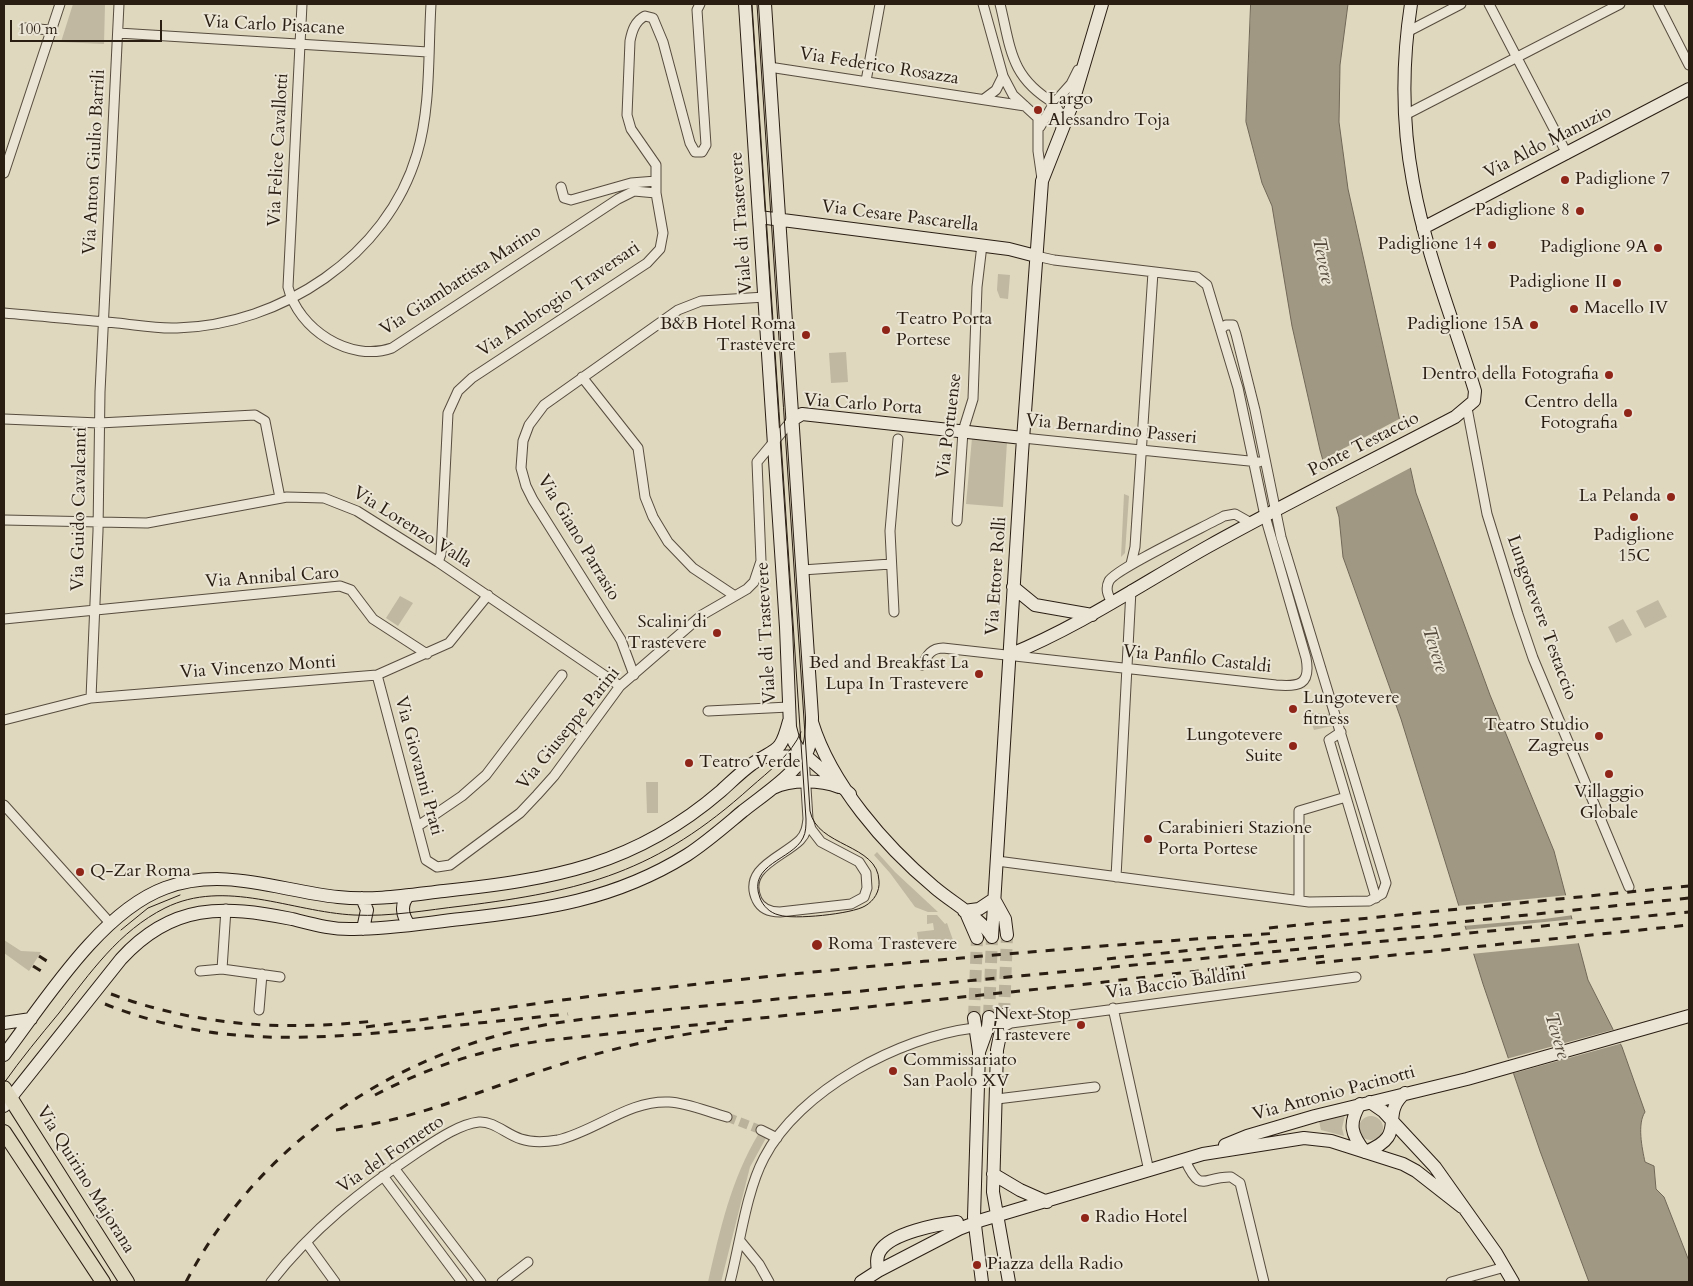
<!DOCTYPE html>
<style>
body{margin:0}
#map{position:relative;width:1693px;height:1286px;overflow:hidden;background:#dfd7be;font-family:Cardo,serif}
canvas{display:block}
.frame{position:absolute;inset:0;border:5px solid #2a1e13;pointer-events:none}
.scale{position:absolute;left:10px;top:20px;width:152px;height:22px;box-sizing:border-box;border:2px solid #2a1e13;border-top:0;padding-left:6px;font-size:15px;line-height:18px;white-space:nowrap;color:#2a1e13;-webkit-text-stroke:4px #eae5d5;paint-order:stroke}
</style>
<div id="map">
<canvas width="1693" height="1286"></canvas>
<div class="frame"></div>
<div class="scale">100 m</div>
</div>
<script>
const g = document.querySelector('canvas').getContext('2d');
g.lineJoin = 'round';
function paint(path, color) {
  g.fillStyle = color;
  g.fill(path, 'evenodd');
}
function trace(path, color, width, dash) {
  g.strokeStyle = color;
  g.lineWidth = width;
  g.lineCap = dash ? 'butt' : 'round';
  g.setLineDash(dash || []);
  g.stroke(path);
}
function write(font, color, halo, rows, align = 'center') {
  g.font = font + ' Cardo,serif';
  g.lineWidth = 4;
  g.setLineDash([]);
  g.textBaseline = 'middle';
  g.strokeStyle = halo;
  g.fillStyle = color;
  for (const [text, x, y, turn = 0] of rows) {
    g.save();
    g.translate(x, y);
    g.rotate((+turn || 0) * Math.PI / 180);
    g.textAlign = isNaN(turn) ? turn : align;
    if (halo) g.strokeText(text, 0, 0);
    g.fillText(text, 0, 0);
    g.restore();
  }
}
const green = new Path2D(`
 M73 4H105L104 44 61 42Z
 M998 274 1010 275 1008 299 1000 298 997 290Z
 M846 352 848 382 831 383 829 353Z
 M972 438 1007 442 1003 507 966 504Z
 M1124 494 1129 496 1125 553 1121 557Z
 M400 596 413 603 398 626 386 618Z
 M1658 600 1667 617 1645 628 1636 611Z
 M1623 619 1632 635 1616 643 1608 627Z
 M1308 713 1329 714 1332 726 1314 730Z
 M646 782H658V813H647Z
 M877 852 895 872 938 912H928L915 907 890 873 874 855Z
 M927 915H937L945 924 947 923 953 940 919 944 917 932 934 930 933 923 927 924Z
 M4 940 21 951 41 952 29 971 4 953Z
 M1345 1115 1342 1128 1344 1136 1321 1130 1319 1121Z
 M1359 1128a12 12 0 1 1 24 0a12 12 0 1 1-24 0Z
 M759 1133 766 1138 750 1167 721 1282H708C720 1230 731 1179 759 1133Z`);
const water = new Path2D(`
 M1251 4H1348L1340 65 1339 122 1348 189 1416 493 1490 695 1554 851 1588 980 1622 1047 1645 1112C1637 1124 1642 1148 1645 1162L1654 1166 1656 1189 1664 1197 1689 1261V1282H1589L1540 1151 1483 984 1401 719 1343 557 1339 517 1320 450 1292 326 1272 206 1262 183 1246 122Z`);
const pier = new Path2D(`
 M1401 418 1412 467 1334 508 1320 461Z
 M1569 895 1574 915 1544 919 1463 926 1456 906Z
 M1575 919 1581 943 1471 954 1464 930Z
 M1616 1029 1623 1043 1511 1074 1506 1059Z`);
const streetTunnel = new Path2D(`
 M727 1117 761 1130`);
const secondaryTunnel = new Path2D(`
 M1004 1015 1007 935
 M989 1017 992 937
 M974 1018 977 938`);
const street = new Path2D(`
 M302 4 288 287C298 329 350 363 392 348L618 199 634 191 656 193
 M983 4 1003 76 1013 95 1038 118V151L1042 179
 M1000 4C1011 49 1010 77 1054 103L1071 84 1078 70
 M1489 4 1567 154
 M1658 4 1689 65
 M25 28 51 30
 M1407 32 1461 4
 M118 33 428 52
 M769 67 1025 106
 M866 81 880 4
 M984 99 996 90 1003 76
 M1405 115 1620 4
 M1040 127 1054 103 1060 113 1061 127
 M4 173 60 4
 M561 187 564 198 571 200 631 183 656 181
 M4 313C42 316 79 320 117 323 137 325 157 329 177 328 281 325 387 256 417 154 431 107 428 53 431 4
 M582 377 638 448 645 497 653 517 668 542 693 568 735 596
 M1467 408 1487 514 1518 614 1533 658 1629 887
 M4 419 99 423 255 415 265 421 280 498
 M1023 438 1259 462
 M4 520 147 523 287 497 324 498 357 511 438 562 620 686
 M957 521 963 431 973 399 977 287 982 245
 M438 562 441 554 448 413 458 391 472 378 647 263 660 249 663 233 656 193V165L631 129 627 115 630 41C632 31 635 21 645 16L653 18 663 42 690 143 695 152H702L706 145 697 10 700 4
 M1131 564 1135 547 1153 272
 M802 570 891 564
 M1112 603C1108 595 1105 589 1109 581 1115 569 1206 526 1224 516L1235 514 1251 523
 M894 612 890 531 898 439
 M4 619 340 586 351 590 373 619 427 654
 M922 665C927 656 931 648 943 648L1276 685C1299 687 1311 685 1306 658L1265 516 1238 388 1207 285 1197 277 1054 260 1036 256
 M377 675 426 860 437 867 450 865 520 813 537 795 554 776 620 686 702 615 747 589 754 582 761 561 757 462 792 420
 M634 675 621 640 533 500 526 486 521 468 523 441 529 425 544 405 678 310 701 301 765 297
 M91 698 98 531 100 392 119 4
 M708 711 789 707
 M4 720 91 698 377 675 449 643 488 595
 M1341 732 1329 740 1376 898
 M804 756 808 819 811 829 821 842 859 862 866 873 867 888 864 897 851 904 780 912C771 912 762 910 757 900 742 868 783 857 800 840 806 834 807 827 808 819
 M4 805 110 923
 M418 826 462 796 486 775 562 675
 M997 861 1309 902 1369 901 1382 894 1386 883 1281 537 1255 410 1236 334 1233 325H1226L1221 329
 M1116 877 1131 590
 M1299 900V811L1346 797
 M222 969 226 909
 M200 971 222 969 280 977
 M1113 1008 1149 1171
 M259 1010 262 974
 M1003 1027 1011 1023 1356 977
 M997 1099 1095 1087
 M761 1130 777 1138
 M1185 1160C1201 1195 1203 1176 1231 1177L1240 1183 1264 1282
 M394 1168 481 1282
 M383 1176 462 1282
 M306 1242 335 1282
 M741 1242 759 1264 769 1282
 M271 1282C312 1229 363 1189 418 1152 435 1141 459 1124 479 1122 494 1121 507 1135 521 1139 533 1143 546 1142 558 1140 596 1131 629 1100 669 1102 688 1103 708 1112 727 1117
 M502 1282 528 1262
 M730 1282C740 1244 746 1192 764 1158 799 1090 900 1037 974 1028
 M1451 1282 1505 1267`);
const secondary = new Path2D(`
 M745 4 786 627 790 727 794 742 799 750 850 794
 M759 217 1009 249 1036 256
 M1423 228 1689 89
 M792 420 802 414 1023 438
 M1013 587 1035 605 1092 615
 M1009 655C1080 626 1143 583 1209 546 1290 501 1373 460 1455 417L1474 401 1475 391C1454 322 1426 254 1413 182 1402 124 1402 63 1411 4
 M812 722C831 784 885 846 934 887 951 902 981 918 992 937
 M767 757 804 756
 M773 788C790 779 822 780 839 787
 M362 898 367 910 363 929
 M994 899 1005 919 1007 935
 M964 911 979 909 994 899
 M967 915 977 938
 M409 925C402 915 400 904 409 895
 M992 937 1022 453 1042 181 1072 105 1102 4
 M1004 1015 997 1050 993 1192 1009 1282
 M974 1018 979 1052 974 1217 982 1282
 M4 1023 31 1019
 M979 1052 988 1027 989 1017
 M4 1055C45 1001 100 912 165 888 224 866 279 891 338 897 373 901 409 895 444 891 553 879 634 866 721 791 731 782 741 772 752 764 777 747 780 755 789 721
 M1370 1102 1383 1111 1435 1167 1496 1253 1513 1282
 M1360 1104C1348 1124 1351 1134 1365 1152
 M4 1106 121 959C172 903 223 905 292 919 312 924 333 930 354 929 390 929 425 923 461 919 543 910 615 900 687 855 707 842 725 826 743 811 762 796 796 773 807 752 812 742 812 727 812 717L765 4
 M1225 1145 1247 1136 1315 1116 1467 1079 1689 1016
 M1365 1152C1410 1135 1378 1116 1405 1093
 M993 1174 1020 1190 1047 1202
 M878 1271C877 1264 876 1257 880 1251 891 1233 938 1224 957 1222
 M861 1282 878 1271 959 1229 982 1220 1203 1154 1304 1138 1331 1141 1403 1164 1416 1171 1462 1207`);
const primary = new Path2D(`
 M4 1088 127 1282
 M4 1132 103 1282`);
const tram = new Path2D(`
 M752 4 806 819C806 826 806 832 803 838 792 860 747 864 760 898 763 906 770 913 779 915 793 920 852 914 865 906 874 901 880 891 879 881 878 844 817 847 810 811L757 4
 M121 930 148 908 180 895
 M4 1083C21 1059 40 1036 59 1013 90 973 119 931 165 908 225 878 292 912 354 915 390 917 427 910 462 906 584 891 657 872 751 787 768 772 792 754 801 732`);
const rail = new Path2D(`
 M1269 928 1689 886
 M39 956 53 965
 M1107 959 1689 898
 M1316 963 1689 925
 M33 966 46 974
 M111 994C197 1026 283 1031 374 1021
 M105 1004C213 1047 307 1040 420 1029 469 1024 518 1019 568 1014
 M366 1027C453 1016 540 1002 627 992 844 967 1061 948 1279 933
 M375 1095C427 1068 482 1049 541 1041L1087 984 1326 956
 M336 1130C404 1122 465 1097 529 1075 594 1052 662 1036 730 1028
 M186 1282C253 1154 375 1065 515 1031 567 1019 620 1015 673 1009L1689 912`);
const markers = [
 [1038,110,5,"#8f2418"],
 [1565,180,5,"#8f2418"],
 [1580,211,5,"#8f2418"],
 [1492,245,5,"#8f2418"],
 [1658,248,5,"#8f2418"],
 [1617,283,5,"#8f2418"],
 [1574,309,5,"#8f2418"],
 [1534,325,5,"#8f2418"],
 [886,330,5,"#8f2418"],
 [806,335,5,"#8f2418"],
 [1609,375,5,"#8f2418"],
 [1628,413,5,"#8f2418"],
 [1671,497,5,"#8f2418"],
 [1634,517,5,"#8f2418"],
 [717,633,5,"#8f2418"],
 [979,674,5,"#8f2418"],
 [1293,709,5,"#8f2418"],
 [1599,736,5,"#8f2418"],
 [1293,746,5,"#8f2418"],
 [689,763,5,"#8f2418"],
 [1609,774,5,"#8f2418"],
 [1148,839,5,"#8f2418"],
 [80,872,5,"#8f2418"],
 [817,945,6,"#8f2418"],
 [1081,1025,5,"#8f2418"],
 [893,1071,5,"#8f2418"],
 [1085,1218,5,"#8f2418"],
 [977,1265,5,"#8f2418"]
];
const streetNames = [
 ["Via Carlo Pisacane",274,26,3],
 ["Via Federico Rosazza",879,67,9],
 ["Via Aldo Manuzio",1548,143,-27],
 ["Via Felice Cavallotti",279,150,-87],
 ["Via Anton Giulio Barrili",95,162,-87],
 ["Via Cesare Pascarella",900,217,7],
 ["Viale di Trastevere",742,223,-94],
 ["Via Giambattista Marino",461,281,-33],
 ["Via Ambrogio Traversari",559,300,-34],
 ["Via Carlo Porta",863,405,4],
 ["Via Portuense",950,426,-83],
 ["Via Bernardino Passeri",1111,430,6],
 ["Ponte Testaccio",1364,445,-27],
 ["Via Guido Cavalcanti",80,509,-89],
 ["Via Lorenzo Valla",412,528,32],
 ["Via Giano Parrasio",578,538,59],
 ["Via Ettore Rolli",997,576,-86],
 ["Via Annibal Caro",272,578,-4],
 ["Lungotevere Testaccio",1541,618,70],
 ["Viale di Trastevere",767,633,-93],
 ["Via Panfilo Castaldi",1197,660,6],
 ["Via Vincenzo Monti",258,668,-4],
 ["Via Giuseppe Parini",569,729,-51],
 ["Via Giovanni Prati",418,766,75],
 ["Via Baccio Baldini",1176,984,-8],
 ["Via Antonio Pacinotti",1334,1094,-15],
 ["Via del Fornetto",391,1155,-34],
 ["Via Quirino Majorana",85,1180,58]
];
const poiNames = [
 ["Largo",1048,100,"left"],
 ["Alessandro Toja",1048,121,"left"],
 ["Padiglione 7",1575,180,"left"],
 ["Padiglione 8",1570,211],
 ["Padiglione 14",1482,245],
 ["Padiglione 9A",1648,248],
 ["Padiglione II",1607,283],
 ["Macello IV",1584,309,"left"],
 ["Teatro Porta",896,320,"left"],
 ["Portese",896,341,"left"],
 ["B&B Hotel Roma",796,325],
 ["Trastevere",796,346],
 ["Padiglione 15A",1524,325],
 ["Dentro della Fotografia",1599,375],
 ["Centro della",1618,403],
 ["Fotografia",1618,424],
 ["La Pelanda",1661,497],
 ["Padiglione",1634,536,"center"],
 ["15C",1634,557,"center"],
 ["Scalini di",707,623],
 ["Trastevere",707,644],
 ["Bed and Breakfast La",969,664],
 ["Lupa In Trastevere",969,685],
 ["Lungotevere",1303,699,"left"],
 ["fitness",1303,720,"left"],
 ["Teatro Studio",1589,726],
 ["Zagreus",1589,747],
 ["Lungotevere",1283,736],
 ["Suite",1283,757],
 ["Teatro Verde",699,763,"left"],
 ["Villaggio",1609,793,"center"],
 ["Globale",1609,814,"center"],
 ["Carabinieri Stazione",1158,829,"left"],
 ["Porta Portese",1158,850,"left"],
 ["Q-Zar Roma",90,872,"left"],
 ["Roma Trastevere",828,945,"left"],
 ["Next Stop",1071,1015],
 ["Trastevere",1071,1036],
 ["Commissariato",903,1061,"left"],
 ["San Paolo XV",903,1082,"left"],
 ["Radio Hotel",1095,1218,"left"],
 ["Piazza della Radio",987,1265,"left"]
];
const waterNames = [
 ["Tevere",1322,261,78],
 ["Tevere",1434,650,72],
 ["Tevere",1556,1036,73]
];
paint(green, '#c0b8a1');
paint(water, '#a19884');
trace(water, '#716757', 1);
paint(pier, '#dfd7be');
trace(streetTunnel, '#bbb29c', 9, [9, 4.5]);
trace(secondaryTunnel, '#bbb29c', 12, [12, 6]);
trace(street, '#574c3e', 11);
trace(secondary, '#2a1e13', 14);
trace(primary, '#2a1e13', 16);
trace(street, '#eae5d5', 9);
trace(secondary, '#eae5d5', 12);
trace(primary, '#dfd7be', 14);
trace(tram, '#2a1e13', 1);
trace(rail, '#2a1e13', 3, [9, 9]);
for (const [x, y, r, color] of markers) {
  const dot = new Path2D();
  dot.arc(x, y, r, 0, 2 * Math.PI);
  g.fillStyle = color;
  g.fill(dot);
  trace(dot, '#eae5d5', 2);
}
write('18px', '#2a1e13', '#eae5d5', streetNames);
write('18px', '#2a1e13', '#eae5d5', poiNames, 'right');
write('italic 19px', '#54493b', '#eae5d5', waterNames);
</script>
